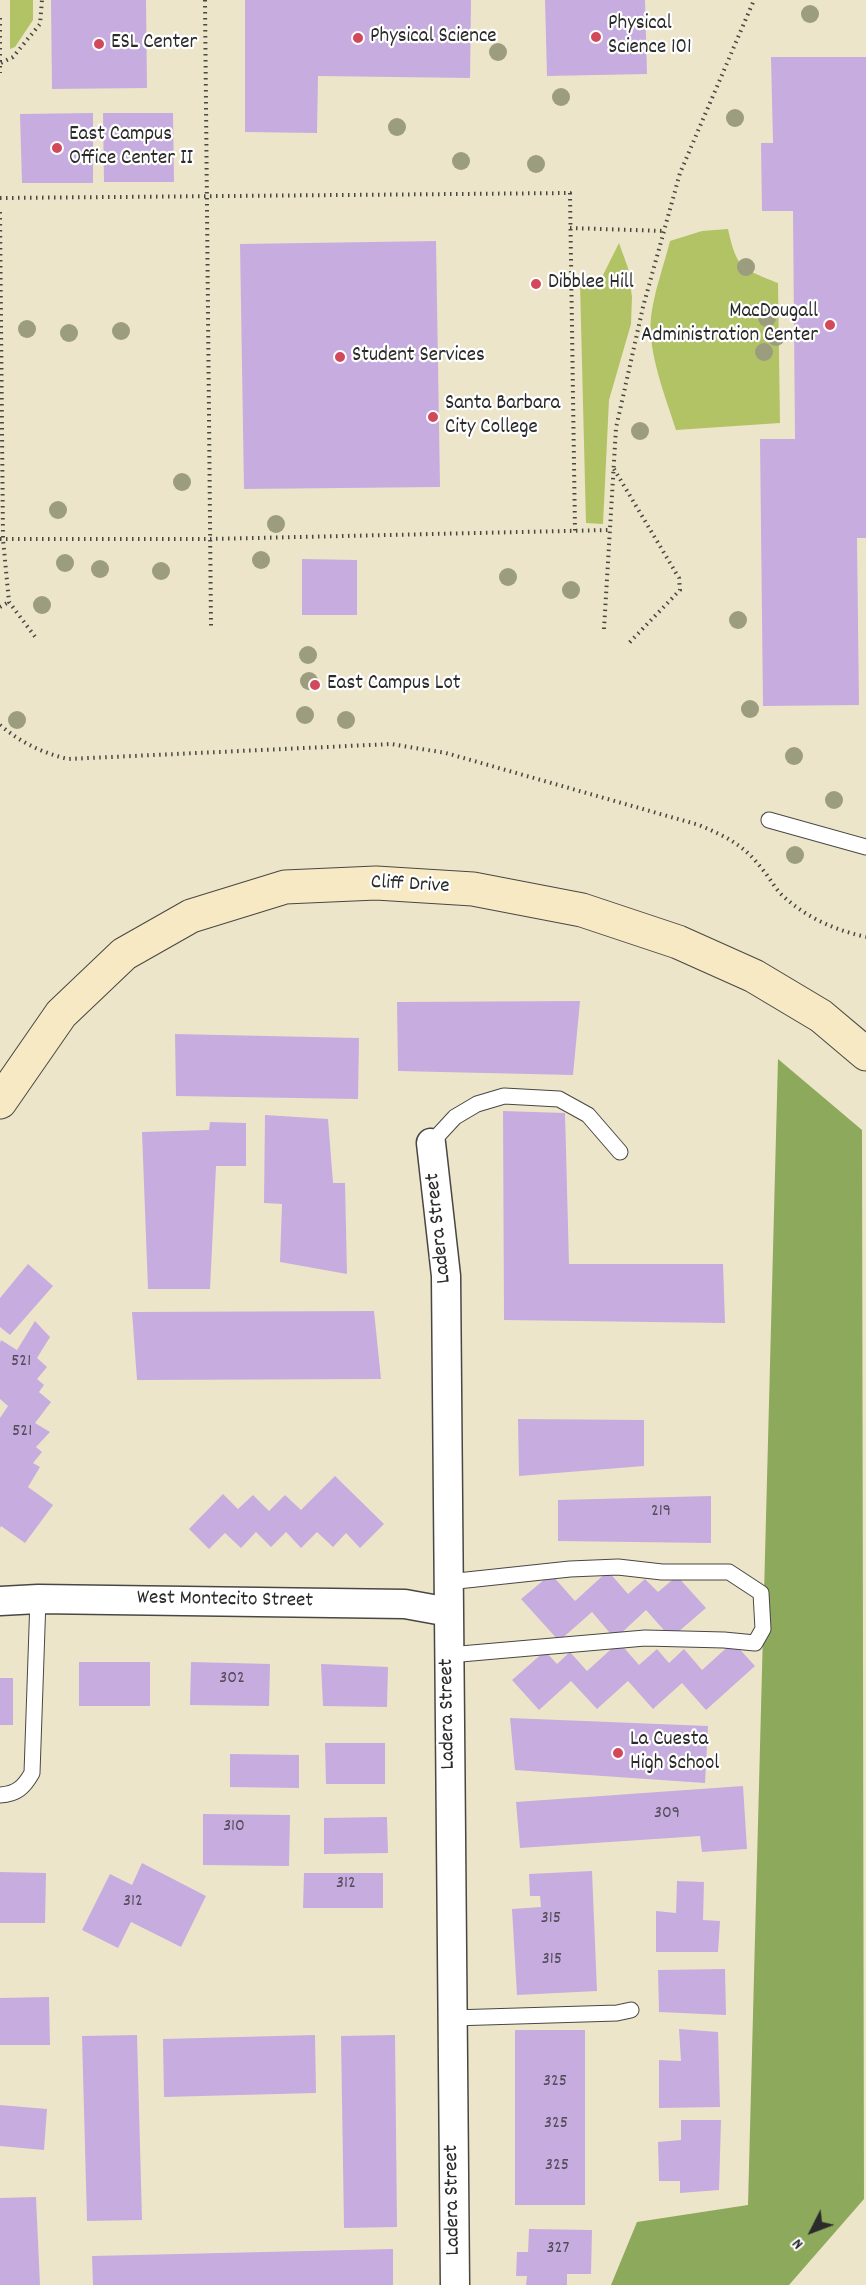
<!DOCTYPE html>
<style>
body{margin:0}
#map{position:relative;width:866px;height:2285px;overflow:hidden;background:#ede5c9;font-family:Dekko,sans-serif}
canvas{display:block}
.north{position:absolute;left:782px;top:2201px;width:60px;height:60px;-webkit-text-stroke:4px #fff;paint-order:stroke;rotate:228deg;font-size:16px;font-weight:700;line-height:24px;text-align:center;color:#2b2b2b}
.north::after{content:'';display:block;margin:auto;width:21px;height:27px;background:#2b2b2b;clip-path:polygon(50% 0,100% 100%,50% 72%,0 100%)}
</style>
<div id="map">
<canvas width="866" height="2285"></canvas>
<div class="north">N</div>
</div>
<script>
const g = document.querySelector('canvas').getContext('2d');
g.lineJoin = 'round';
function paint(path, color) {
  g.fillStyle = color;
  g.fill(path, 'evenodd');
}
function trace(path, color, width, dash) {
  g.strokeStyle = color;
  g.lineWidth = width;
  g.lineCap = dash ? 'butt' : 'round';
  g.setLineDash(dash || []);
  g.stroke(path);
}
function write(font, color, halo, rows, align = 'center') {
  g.font = font + ' Dekko,sans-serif';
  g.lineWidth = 4.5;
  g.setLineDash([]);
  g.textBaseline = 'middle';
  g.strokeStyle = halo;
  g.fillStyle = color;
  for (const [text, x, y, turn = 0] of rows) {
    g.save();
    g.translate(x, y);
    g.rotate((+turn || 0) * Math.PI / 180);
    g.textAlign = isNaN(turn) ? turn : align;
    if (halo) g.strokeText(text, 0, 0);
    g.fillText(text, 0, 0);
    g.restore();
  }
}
const green = new Path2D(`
 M10 0H33V20L15 47 10 49Z
 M728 229C737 269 741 268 778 283L780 423 676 430C666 398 647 351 651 317 654 292 664 265 670 241L702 231Z
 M619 243 628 268 632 297 631 324 609 400 603 524 586 523 580 284 599 283Z`);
const forest = new Path2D(`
 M778 1059 862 1130 864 2199 789 2285H611L637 2222 748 2205Z`);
const building = new Path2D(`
 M51 0H146L147 88 52 89Z
 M245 0H471L470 78 318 76 317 133 245 132Z
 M545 0H645L647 74 547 76Z
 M771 57H866V538H857L859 705 763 706 760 439H795L793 211H762L761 143H773Z
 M93 113V183H22L20 114Z
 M103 113H173L174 182H104Z
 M436 241 440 487 244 489 240 244Z
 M302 559 357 560V615H302Z
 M580 1001 573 1075 398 1071 397 1002Z
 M175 1034 359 1038 358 1099 176 1096Z
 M503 1111 565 1113 569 1264H723L725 1323 504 1320Z
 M265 1115 328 1119 333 1183H345L347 1274 280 1262 282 1204 264 1203Z
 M210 1122 246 1123V1166H216L210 1289H148L142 1132 209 1130Z
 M28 1264 53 1286 10 1335 0 1327V1298Z
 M374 1311 381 1379 137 1380 132 1312Z
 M35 1321 50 1337 37 1358 47 1367 37 1379 44 1385 39 1392 51 1402 35 1423 50 1432 36 1447 42 1452 33 1463 40 1467 28 1487 53 1505 25 1543 1 1526 0 1528V1418L8 1406 0 1399V1343L1 1340 17 1350Z
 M518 1419 644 1420V1466L519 1476Z
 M335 1476 384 1524 360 1548 346 1533 333 1547 317 1532 301 1548 286 1532 271 1547 256 1532 241 1548 225 1533 209 1549 189 1529 223 1494 238 1509 253 1495 269 1511 285 1495 301 1510Z
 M711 1496V1543L558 1541V1500Z
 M608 1571 628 1594 645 1579 658 1592 677 1576 706 1608 671 1638 646 1610 615 1639 592 1612 559 1641 521 1599 551 1574 575 1601Z
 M619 1642 639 1665 657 1649 669 1663 684 1649 702 1670 733 1642 755 1666 706 1710 682 1683 653 1709 628 1681 597 1709 571 1681 539 1710 512 1680 545 1651 557 1664 570 1652 587 1671Z
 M79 1662H150V1706H79Z
 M191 1662 270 1664 269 1706 190 1705Z
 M321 1664 388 1667 387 1707 323 1706Z
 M0 1678H13V1725H0Z
 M510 1718 708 1726 705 1783 515 1770Z
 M325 1743H385V1784H326Z
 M230 1754 299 1755V1788L230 1787Z
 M743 1786 747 1849 702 1852 700 1836 520 1848 516 1802Z
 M203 1814 290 1815 289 1866 203 1865Z
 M387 1817 388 1853 324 1854V1818Z
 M142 1863 206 1896 181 1947 131 1922 118 1948 82 1930 110 1874 132 1885Z
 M592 1871 597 1991 517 1995 512 1909 541 1907 540 1896H530L529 1874Z
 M0 1872 46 1873 45 1923H0Z
 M304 1873H383V1908H303Z
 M677 1881 704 1882 703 1920 720 1921 718 1952H656V1911L676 1913Z
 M725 1969 726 2015 659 2012 658 1970Z
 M49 1997 50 2045H0V1998Z
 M679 2029 718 2032 720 2107 659 2108V2060L681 2061Z
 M515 2030H585V2205H515Z
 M137 2035 142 2220 87 2221 82 2036Z
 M315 2035 316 2093 164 2097 163 2039Z
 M395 2035 397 2227 344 2228 341 2036Z
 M0 2105 47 2109 44 2150 0 2146Z
 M681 2120H721L719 2190 680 2193V2181H659L658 2142 681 2140Z
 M36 2197 40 2285H0V2198Z
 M529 2229 592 2230 591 2274H567V2285H526L527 2276H516L517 2252H528Z
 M393 2249V2285H93L92 2256Z`);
const path = new Path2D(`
 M205 0 211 626
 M0 18V73
 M1 63 13 57 40 24 42 0
 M0 198 570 193 575 531
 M0 212 3 539 9 602 36 638
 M570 228 664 231
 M614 469 679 578 680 590 629 643
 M0 539H210L610 530
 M0 607 9 602
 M604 629 616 428 643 307 680 173 754 0
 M0 725C20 742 42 753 68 759L391 744 446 753 699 825C727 837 744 845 763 870 770 878 775 889 783 896 807 918 835 930 866 937`);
const lane = new Path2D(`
 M769 820 866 847
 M431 1143 455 1117 477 1104 504 1096 559 1099 588 1115 620 1152
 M448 1582 570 1569 618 1567 662 1572H729L761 1593 763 1629 755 1643 724 1640 645 1638 449 1655
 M0 1795C17 1794 24 1787 32 1773L38 1599
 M452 2018 617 2013 631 2010`);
const street = new Path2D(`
 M431 1143 446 1276 455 2285
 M0 1601 38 1599 405 1604 449 1612`);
const secondary = new Path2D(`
 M0 1102 61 1014 124 954 191 916 285 887 376 883 473 889 582 910 678 942 754 976 821 1016 866 1054`);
const trees = [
 [810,14],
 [498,52],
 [561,97],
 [735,118],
 [397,127],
 [461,161],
 [536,164],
 [746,267],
 [767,318],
 [27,329],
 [121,331],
 [69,333],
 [776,337],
 [764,352],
 [640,431],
 [182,482],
 [58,510],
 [276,524],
 [261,560],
 [65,563],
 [100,569],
 [161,571],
 [508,577],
 [571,590],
 [42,605],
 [738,620],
 [308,655],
 [309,681],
 [750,709],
 [305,715],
 [17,720],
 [346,720],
 [794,756],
 [834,800],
 [795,855]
];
const markers = [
 [596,37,6,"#d1495b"],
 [358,38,6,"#d1495b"],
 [99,44,6,"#d1495b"],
 [57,148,6,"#d1495b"],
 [536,284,6,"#d1495b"],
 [830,325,6,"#d1495b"],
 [340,357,6,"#d1495b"],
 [433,417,6,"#d1495b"],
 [315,685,6,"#d1495b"],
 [618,1753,6,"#d1495b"]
];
const numberNames = [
 ["521",21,1363],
 ["521",22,1433],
 ["219",661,1513],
 ["302",232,1680],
 ["309",667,1815],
 ["310",234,1828],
 ["312",346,1885],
 ["312",133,1903],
 ["315",551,1920],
 ["315",552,1961],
 ["325",555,2083],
 ["325",556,2125],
 ["325",557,2167],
 ["327",558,2250]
];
const poiNames = [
 ["Physical",608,25],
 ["Science 101",608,49],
 ["Physical Science",370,38],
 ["ESL Center",111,44],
 ["East Campus",69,136],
 ["Office Center II",69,160],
 ["Dibblee Hill",548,284],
 ["MacDougall",818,313,"right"],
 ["Administration Center",818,337,"right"],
 ["Student Services",352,357],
 ["Santa Barbara",445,405],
 ["City College",445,429],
 ["East Campus Lot",327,685],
 ["La Cuesta",630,1741],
 ["High School",630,1765]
];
const streetNames = [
 ["Cliff Drive",410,886,3],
 ["Ladera Street",440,1228,-96],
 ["West Montecito Street",225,1601,1],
 ["Ladera Street",449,1714,-91],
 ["Ladera Street",454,2200,-91]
];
paint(green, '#b2c366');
paint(forest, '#8da95b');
paint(building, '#c7ace0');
trace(lane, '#484743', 17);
trace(street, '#484743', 31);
trace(secondary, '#484743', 35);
trace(path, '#484743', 4, [1.5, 4.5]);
trace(lane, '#fff', 15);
trace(street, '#fff', 28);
trace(secondary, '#f7e9c3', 33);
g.fillStyle = '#9c9c7e';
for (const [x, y] of trees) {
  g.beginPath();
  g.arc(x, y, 9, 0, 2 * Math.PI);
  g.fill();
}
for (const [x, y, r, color] of markers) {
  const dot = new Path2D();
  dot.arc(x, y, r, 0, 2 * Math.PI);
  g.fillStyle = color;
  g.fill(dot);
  trace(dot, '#fff', 2);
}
write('18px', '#524b58', null, numberNames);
write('21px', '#2b2b2b', '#fff', poiNames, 'left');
write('21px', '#2b2b2b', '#fff', streetNames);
</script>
